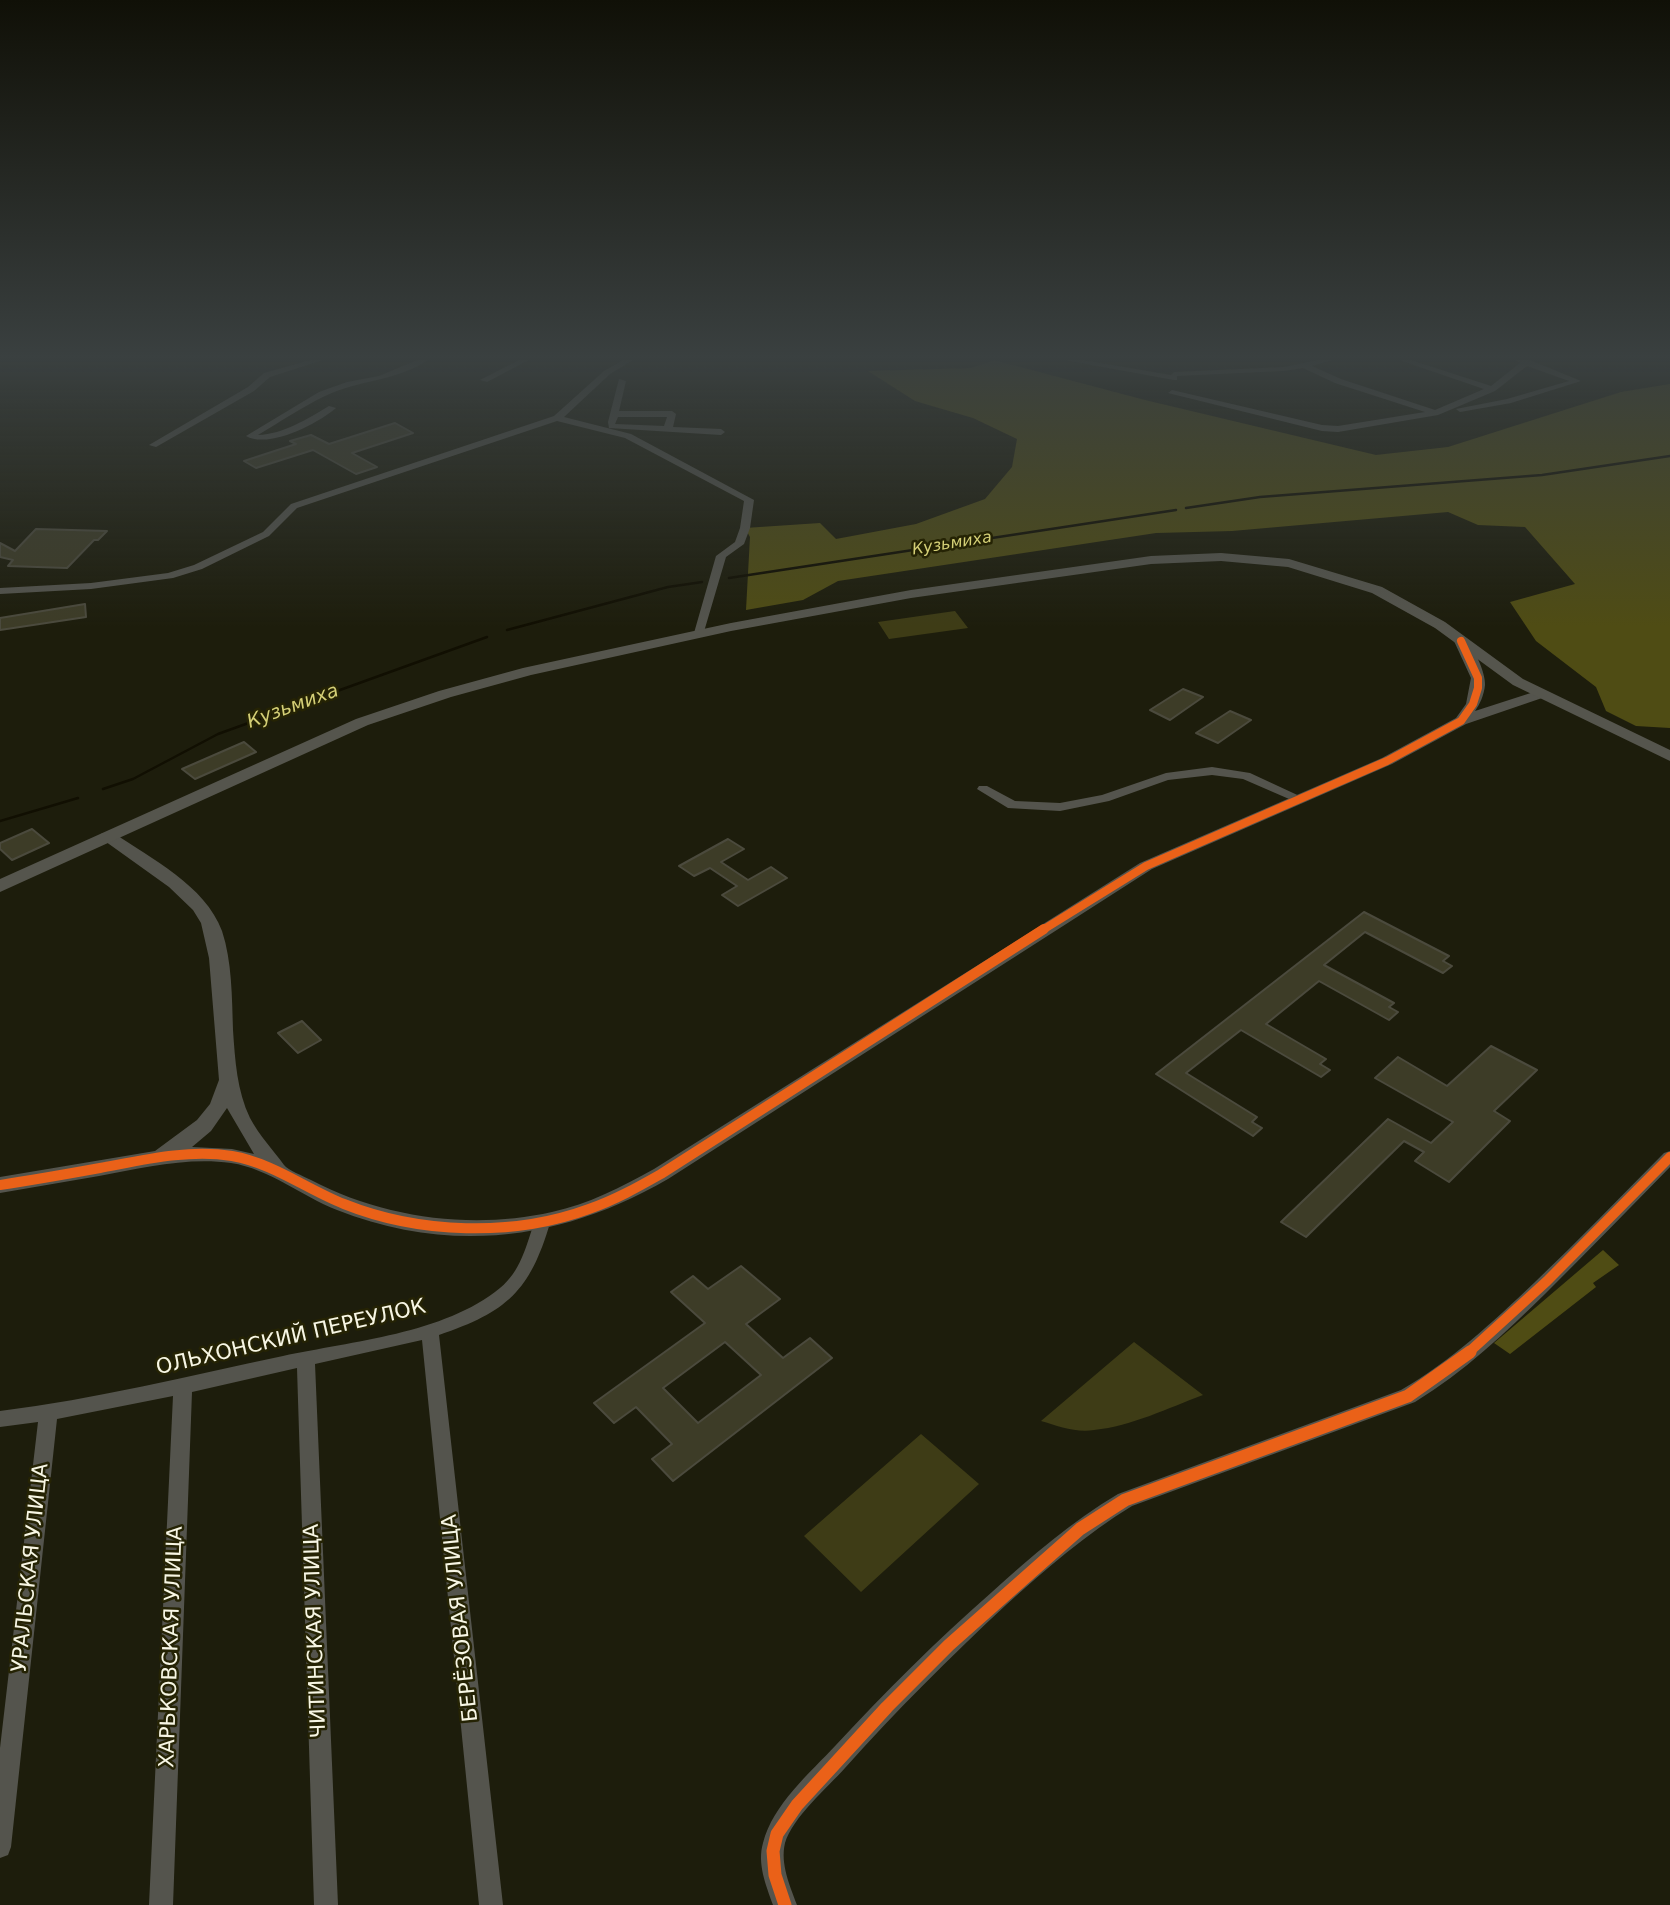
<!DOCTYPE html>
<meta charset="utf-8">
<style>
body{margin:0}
canvas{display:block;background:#1d1d0c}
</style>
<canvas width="1670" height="1905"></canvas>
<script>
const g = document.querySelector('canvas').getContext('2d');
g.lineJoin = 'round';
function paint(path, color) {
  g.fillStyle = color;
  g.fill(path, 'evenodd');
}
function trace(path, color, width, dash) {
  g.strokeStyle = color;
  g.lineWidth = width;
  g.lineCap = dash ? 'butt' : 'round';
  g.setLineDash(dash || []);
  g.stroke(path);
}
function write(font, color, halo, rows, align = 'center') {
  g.font = font + ' "DejaVu Sans",sans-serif';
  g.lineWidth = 5;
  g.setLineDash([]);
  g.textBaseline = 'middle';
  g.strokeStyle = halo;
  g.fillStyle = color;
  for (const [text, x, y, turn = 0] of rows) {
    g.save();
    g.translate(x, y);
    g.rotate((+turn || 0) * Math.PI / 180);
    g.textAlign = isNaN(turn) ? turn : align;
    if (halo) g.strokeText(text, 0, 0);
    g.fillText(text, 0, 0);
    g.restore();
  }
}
const green = new Path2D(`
 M955 611 968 628 889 639 878 622Z
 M1134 1342 1203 1395C1168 1408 1132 1426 1094 1430 1076 1433 1058 1426 1041 1421Z
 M921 1434 979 1484 861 1592 804 1536Z`);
const forest = new Path2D(`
 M994 360 1145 400 1376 455 1448 447 1621 392 1670 384V728L1636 726 1606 711 1596 687 1536 641 1510 602 1575 584 1525 527 1478 525 1448 512 1232 531 1156 533 838 581 803 600 746 610 750 537 745 528 820 523 836 539 916 524 985 499 1012 467 1017 439 973 418 915 401 868 371 971 368Z
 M1603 1250 1619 1265 1593 1283 1596 1287 1510 1354 1494 1343Z`);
const stream = new Path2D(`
 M1186 508 1260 497 1542 475 1670 456
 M729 578 1176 510
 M507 630 668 587 702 582
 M103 789 133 779 218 734 487 637
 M0 821 78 798`);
const building = new Path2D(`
 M395 423 413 433 352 453 377 467 356 474 313 450 256 468 244 461 296 444 290 441 311 435 329 444Z
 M36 529 107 531 98 540H94L67 568 8 566 13 560 0 557V543L15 551Z
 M85 604 86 617 0 630V618Z
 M1183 689 1203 697 1170 720 1150 710Z
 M1230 711 1251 720 1218 743 1196 733Z
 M244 742 256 752 195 779 182 769Z
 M32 829 49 843 12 860 0 849V843Z
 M728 839 744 849 721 862 748 880 771 867 787 878 738 906 722 895 737 886 710 868 694 876 679 866Z
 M1364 912 1449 956 1443 961 1452 966 1443 973 1365 932 1324 965 1394 1003 1389 1007 1398 1012 1389 1020 1319 981 1266 1024 1326 1059 1320 1064 1330 1070 1321 1077 1241 1030 1186 1073 1257 1117 1252 1122 1262 1128 1253 1136 1156 1074Z
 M302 1021 321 1040 298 1053 278 1033Z
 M1491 1046 1537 1070 1494 1111 1510 1121 1449 1182 1415 1161 1424 1152 1404 1141 1306 1237 1281 1222 1388 1119 1431 1143 1453 1122 1375 1078 1398 1057 1447 1086Z
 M741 1266 780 1299 746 1324 783 1358 810 1338 832 1358 673 1481 652 1459 672 1444 636 1407 614 1423 594 1403 705 1323 671 1292 693 1276 708 1289ZM725 1342 761 1375 698 1423 663 1388Z`);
const minor = new Path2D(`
 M310 360H323L270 377 254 391 156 447 149 445 248 387 264 373Z
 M417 360H428C397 381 358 380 325 396 302 407 280 422 258 435 284 434 307 419 329 406L336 408C317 424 269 449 246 436L319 392 347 382 379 376Z
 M519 360H529L487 382 480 380Z
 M623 360H633L610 374 564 417 631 434 754 500 750 528 744 544 726 557 703 635H695L694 633 716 556 735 542 740 528 744 501 625 438 557 421 297 508 269 536 202 569 173 578 91 589 0 594V588L91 583 168 573 194 565 263 532 291 504 554 416 604 371Z
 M1064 360H1083L1171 375 1174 372 1284 367 1317 360H1333L1312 366 1341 379 1435 410 1484 389 1399 360H1411L1491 386 1520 363 1515 360H1530L1581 381 1511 403 1460 412 1456 409 1507 399 1569 381 1527 366 1495 391 1438 415 1338 432 1322 431 1168 393 1172 390 1322 425 1338 426 1425 412 1335 383 1303 368 1284 371 1177 376V380H1174Z
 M619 379 626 381 619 411H672L676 414 673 427 721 429 725 432 721 435 609 428 608 422ZM618 417H667L664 426 615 424Z
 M1212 767 1250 773 1306 799 1304 802H1296L1243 779 1212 775 1168 780 1109 801 1060 811 1008 808 977 789 979 786H987L1015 801 1060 803 1102 795 1166 773Z
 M1670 1151V1167C1629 1209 1588 1251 1546 1293 1505 1333 1464 1372 1415 1402L1132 1506C1086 1534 1046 1569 1006 1605 950 1657 896 1711 845 1768 828 1787 792 1818 785 1843 780 1864 790 1886 797 1905H773C766 1885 757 1864 763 1843 773 1804 810 1773 836 1745 885 1692 937 1640 992 1592 1032 1556 1072 1521 1118 1494L1401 1390C1451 1361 1493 1322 1535 1282 1579 1240 1621 1196 1664 1153Z
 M542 1217 548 1218 550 1223C530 1291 507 1312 439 1335L503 1905H479L422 1340 315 1364 338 1905H314L297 1368 192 1392 173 1905H149L173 1396 57 1419 11 1847 8 1855 0 1858V1748L38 1422 0 1427V1411C96 1399 189 1376 283 1356 352 1341 444 1334 500 1288 520 1272 526 1247 534 1223L536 1218Z`);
const tertiary = new Path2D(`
 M1461 637C1472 641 1486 673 1485 685 1484 695 1480 704 1475 711L1540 690 1547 694 1545 697 1466 724 1392 764 1152 869 668 1179C563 1240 452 1255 337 1210 301 1196 270 1169 231 1163 187 1157 142 1168 99 1176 66 1182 33 1187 0 1193V1177L155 1151 197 1120 210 1104 219 1080 209 958 201 923 193 910 169 887 102 839 100 836 102 833H114C151 859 205 885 222 931 232 961 232 998 233 1030 235 1060 237 1091 250 1118 259 1135 273 1150 284 1165 288 1170 303 1176 311 1180 383 1218 472 1230 552 1212 589 1204 621 1187 654 1169L1140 863 1382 758 1456 718 1466 704 1471 678 1454 641ZM227 1108 254 1154 232 1149 192 1147 211 1131Z`);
const secondary = new Path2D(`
 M1221 553 1289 559 1382 587 1445 622 1523 679 1670 750V761L1513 685 1435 628 1372 593 1288 567 1221 561 1151 564 911 598 731 631 531 675 451 697 368 725 0 892V879L356 719 439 691 523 668 731 623 911 590 1151 556Z`);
const cyclewayFar2 = new Path2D(`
 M1041 931 1146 866 1387 761 1461 721 1473 704 1478 688V678L1461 641`);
const cyclewayFar1 = new Path2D(`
 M0 1185C33 1180 67 1174 100 1168 143 1160 188 1149 232 1156 273 1163 306 1189 344 1204 419 1234 513 1237 589 1209 615 1200 638 1187 661 1174L1044 929
 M1468 1353 1547 1281 1670 1157`);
const cycleway = new Path2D(`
 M785 1905 775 1875 773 1851 777 1834 797 1805 887 1707 949 1645 1080 1529 1125 1500 1408 1396 1470 1352`);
const farWaternames = [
 ["Кузьмиха",952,544,-9]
];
const waterNames = [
 ["Кузьмиха",293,707,-20]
];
const nearStreetnames = [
 ["ОЛЬХОНСКИЙ ПЕРЕУЛОК",291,1338,-13],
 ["УРАЛЬСКАЯ УЛИЦА",31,1568,-84],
 ["БЕРЁЗОВАЯ УЛИЦА",461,1618,-96],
 ["ЧИТИНСКАЯ УЛИЦА",316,1631,-92],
 ["ХАРЬКОВСКАЯ УЛИЦА",172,1647,-88]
];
paint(green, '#3e3c16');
paint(forest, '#4f4c14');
trace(stream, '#110f02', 2.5);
paint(building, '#3d3c27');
trace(building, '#4b4a3d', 2);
paint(minor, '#54544d');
paint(tertiary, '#54544d');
paint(secondary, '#55554d');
trace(cyclewayFar2, '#ea6118', 8);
trace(cyclewayFar1, '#ea6118', 10);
trace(cycleway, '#ea6118', 13);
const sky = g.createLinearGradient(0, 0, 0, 627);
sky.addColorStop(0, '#101007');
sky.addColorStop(0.57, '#3a4040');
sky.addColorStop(1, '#3a404000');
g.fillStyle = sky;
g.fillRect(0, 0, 1670, 627);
write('italic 16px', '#d4cf76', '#252304', farWaternames);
write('italic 19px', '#d4cf76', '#252304', waterNames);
write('21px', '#f7f6e4', '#252304', nearStreetnames);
</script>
